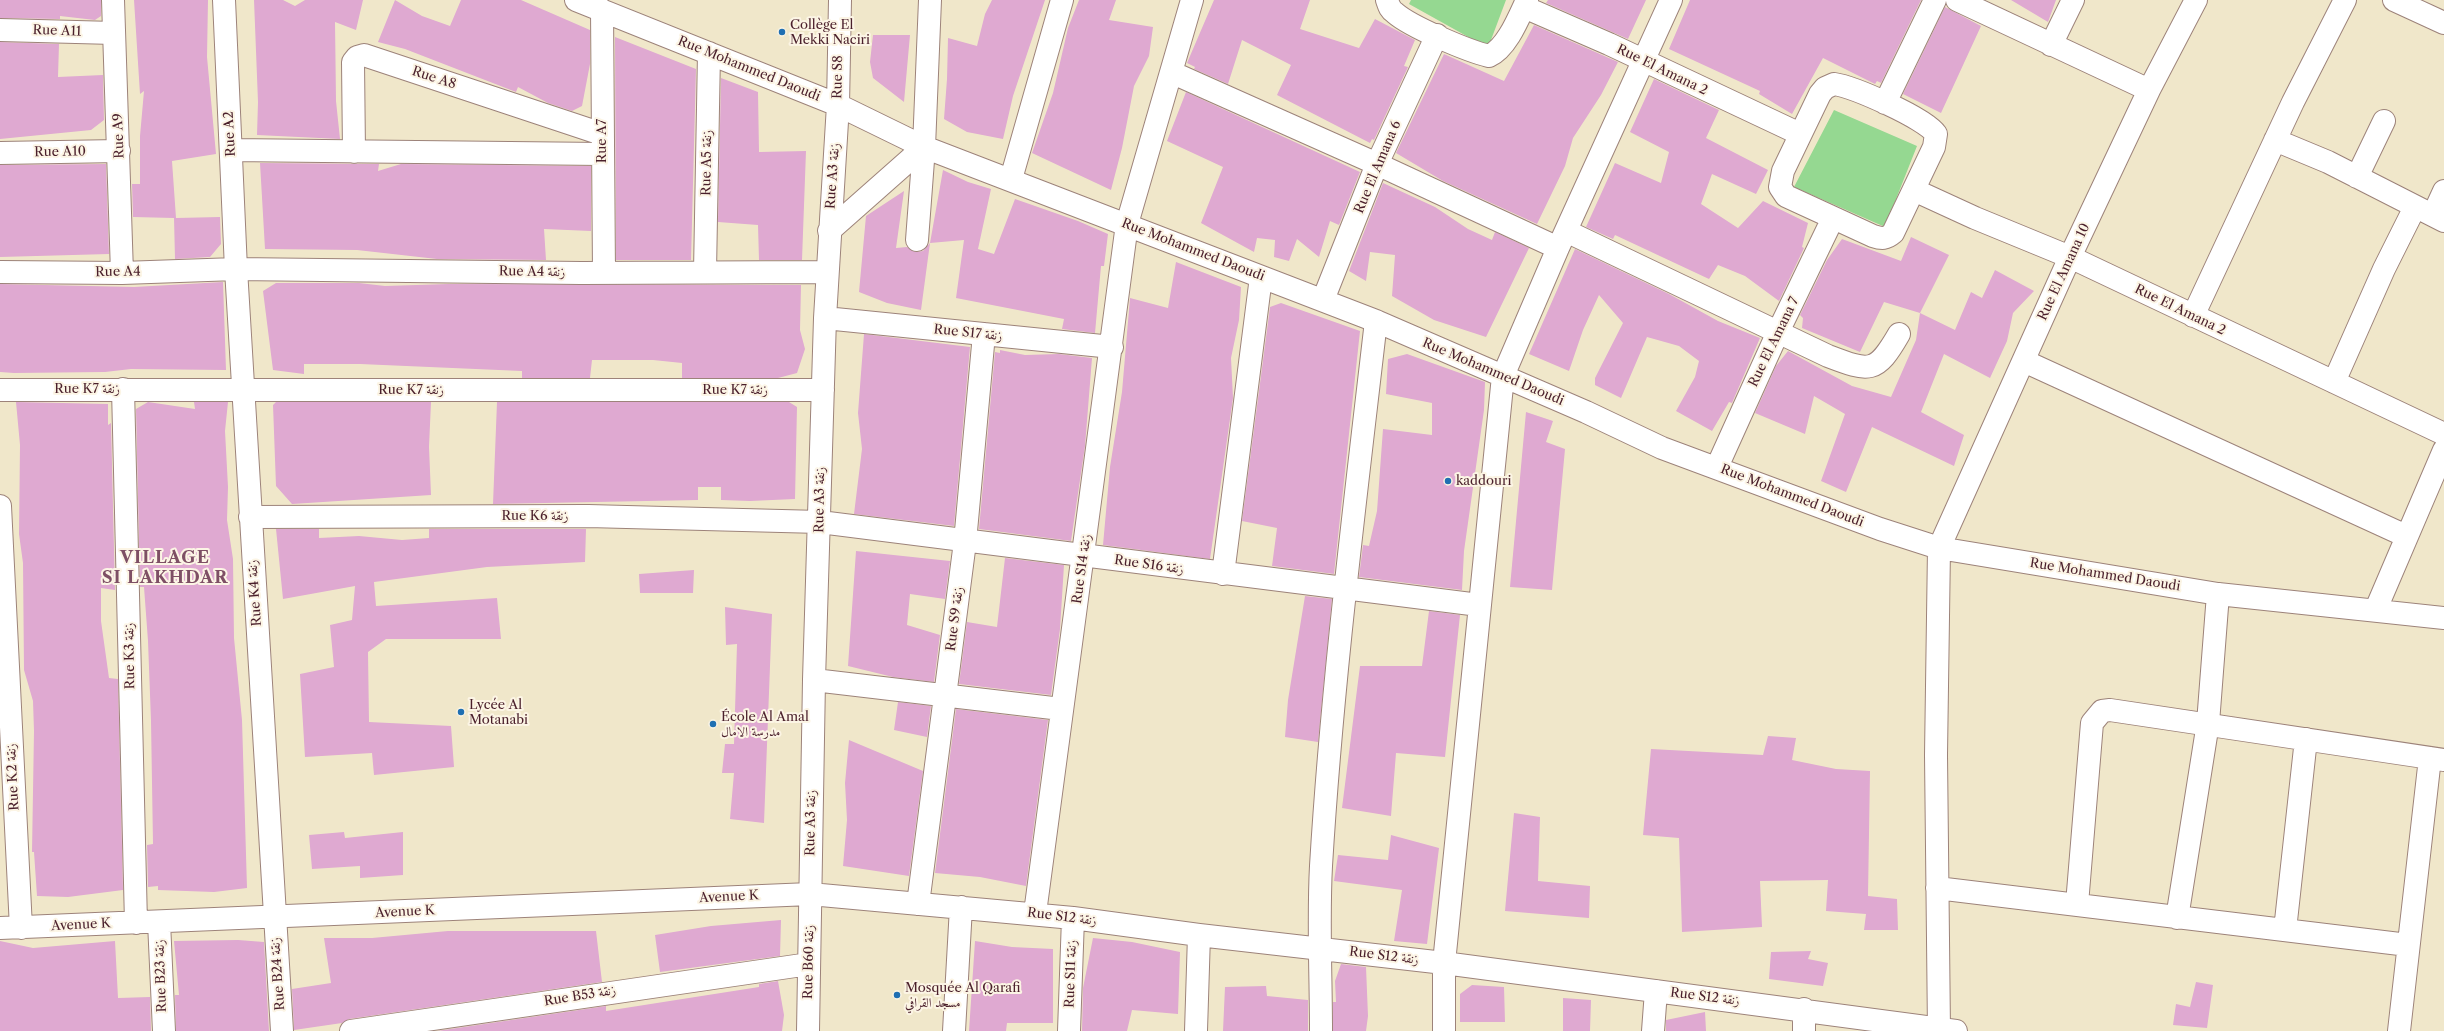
<!DOCTYPE html>
<meta charset="utf-8">
<style>
body{margin:0}
canvas{display:block;background:#f0e7ca}
</style>
<canvas width="2444" height="1031"></canvas>
<script>
const g = document.querySelector('canvas').getContext('2d');
g.lineJoin = 'round';
function paint(path, color) {
  g.fillStyle = color;
  g.fill(path, 'evenodd');
}
function trace(path, color, width, dash) {
  g.strokeStyle = color;
  g.lineWidth = width;
  g.lineCap = dash ? 'butt' : 'round';
  g.setLineDash(dash || []);
  g.stroke(path);
}
function write(font, color, halo, rows, align = 'center') {
  g.font = font + ' "Libre Caslon Text",Amiri,serif';
  g.lineWidth = 4;
  g.setLineDash([]);
  g.textBaseline = 'middle';
  g.strokeStyle = halo;
  g.fillStyle = color;
  for (const [text, x, y, turn = 0] of rows) {
    g.save();
    g.translate(x, y);
    g.rotate((+turn || 0) * Math.PI / 180);
    g.textAlign = isNaN(turn) ? turn : align;
    if (halo) g.strokeText(text, 0, 0);
    g.fillText(text, 0, 0);
    g.restore();
  }
}
const green = new Path2D(`
 M1411 0H1506L1488 48 1409 4Z
 M1834 110 1917 146 1885 227 1794 187Z`);
const building = new Path2D(`
 M0 0H101V16L95 20 60 16V19L0 18Z
 M134 0H208L207 57 216 154 172 161 176 218 220 217 221 244 210 257 175 259 174 218 133 217 132 184H140V136L144 91 140 94Z
 M254 0H283L295 6 305 0H363L356 30 335 22 336 101 340 139 257 135 258 102Z
 M395 0 422 16 450 26 461 0H521L590 30V64L582 106 572 111 548 103 518 87 516 92 405 49 378 42Z
 M992 0H1045L1013 96 1003 139 967 132 944 119 947 79 948 38 977 46 985 14Z
 M1079 0H1116L1109 20 1153 27 1149 56 1134 86 1122 148 1111 190 1032 153 1053 93 1068 28Z
 M1214 0H1310L1300 29 1359 48 1375 19 1415 40 1404 66 1408 67 1374 140 1372 139 1370 143 1277 95 1291 65 1242 40 1228 84 1194 69 1195 67 1187 63Z
 M1548 0H1646L1628 39 1546 3Z
 M1690 0H1921L1881 83 1877 81 1875 84 1823 58 1792 114 1759 94 1760 91 1669 49Z
 M2011 0H2056L2048 22Z
 M1945 7 1981 26 1941 113 1903 94Z
 M1534 25 1618 62 1601 95 1573 138 1565 166 1537 224 1443 181 1396 153 1444 54 1504 81Z
 M873 35H910L904 102 873 78 870 62Z
 M615 37 696 69 691 260H616Z
 M0 42 59 44 58 77 103 75 104 120 91 130 0 139Z
 M721 78 758 92 759 152 806 151 802 260H759L758 225 718 222Z
 M1654 79 1719 110 1706 138 1768 170 1756 194 1712 174 1701 204 1738 228 1763 201 1808 223 1802 247 1804 248 1779 301 1745 276 1718 265 1709 279 1615 235 1613 239 1586 227 1615 163 1661 183 1669 152 1630 132Z
 M1186 92 1360 172 1339 225 1330 221 1319 257 1297 239 1289 261 1274 257 1275 240 1257 238 1254 252 1201 223 1223 167 1167 141Z
 M260 163 379 164 378 171 401 164 591 166V231L544 229 546 260 437 259 357 250 265 249Z
 M106 164 109 254 0 257V165Z
 M943 170 968 182 991 189 978 249 994 254 1015 199 1078 221 1108 234 1104 266H1101L1095 333 1062 329 1064 319 956 298 964 240 930 243Z
 M1383 183 1435 207 1468 229 1492 240 1495 232 1529 248 1486 337 1434 320 1392 296 1395 255 1370 252 1366 281 1349 271Z
 M904 191 896 248 907 247 916 252 923 251 930 243 921 310 887 303 859 292 866 216Z
 M1911 237 1949 255 1920 313 1884 302 1860 352 1802 328 1803 318 1800 315 1827 260 1842 239 1901 261Z
 M1575 249 1669 294 1718 321 1760 338 1732 403 1729 402 1712 431 1676 411 1695 377 1699 361 1679 346 1647 337 1621 398 1595 385V378L1623 323 1599 295 1583 330 1569 371 1529 354Z
 M1176 262 1241 287 1239 320 1231 358 1233 398 1210 559 1103 545 1110 467 1122 392 1130 298 1168 308Z
 M1995 270 2034 291 2013 313 2007 341 1990 378 1944 354 1921 412 1964 435 1954 466 1872 427 1846 492 1821 481 1845 414 1814 396 1805 434 1755 413 1776 366 1788 351 1852 386 1891 397 1916 340 1920 313 1955 330 1971 292 1982 298Z
 M223 282 226 370 131 369 105 372 14 373 0 372V284L134 287Z
 M276 283H359L385 286 448 284 801 285 800 330 805 349 797 373 778 378H682V363L653 360H592L590 378H522V371L360 364H304V374L273 370 263 291Z
 M1281 303 1360 331 1334 574 1272 566 1277 528 1242 521 1270 307Z
 M864 334 970 347 954 526 854 514 862 449 858 413Z
 M1000 350 1025 355 1059 354 1092 358 1085 446 1071 541 979 529 995 352 1000 353Z
 M1407 354 1485 382 1484 410 1464 551 1462 590 1359 577 1363 545 1369 546 1377 511 1383 429 1432 435V403L1386 394 1388 359Z
 M16 402 108 404V425L111 423 115 590 101 588V621L109 678 118 679 123 890 68 897 37 896 34 852H32L34 731 33 701 24 670 23 563 19 534 20 445Z
 M148 402 195 409 194 402H228L225 431 228 487 227 520 233 559 234 638 242 720 247 888 214 892 158 890V886L148 887 147 845 153 844 151 721 148 641 144 587H140L136 409Z
 M276 402H431L429 447 431 495 292 504 276 486 273 405Z
 M497 402H789L797 407 795 499 750 501 721 500V487H698V500L493 504Z
 M1526 412 1553 421 1546 442 1565 449 1552 590 1510 587Z
 M276 529H319V538L359 536 402 540 429 538V529H586L585 562 487 567 374 582 376 606 497 598 501 639H386L368 652 369 722 451 726 454 767 374 775 372 753 305 757 300 674 334 667 330 625 352 620 355 586 283 599Z
 M856 551 950 561 945 599 910 594 907 625 940 635 934 682 893 677 848 666Z
 M1005 558 1064 565 1060 629 1051 695 959 684 967 622 997 627Z
 M694 570 693 593H640L639 574Z
 M1305 596 1332 599 1318 742 1285 737 1288 700Z
 M725 607 772 614 764 823 730 819 734 773H722L725 744H734L737 644 726 645Z
 M1429 611 1460 615 1445 757 1396 753 1391 816 1342 808 1360 666H1422Z
 M898 702 931 706 927 737 894 730Z
 M956 709 1048 720 1026 886 980 877 935 873Z
 M1768 736 1796 738 1792 760 1836 769 1870 771 1868 896 1897 899 1898 930H1864L1866 914 1826 911 1828 880 1760 881 1762 927 1682 932 1679 838 1643 835 1651 749 1763 755Z
 M849 740 923 771 909 876 843 866 847 820 845 783Z
 M1514 813 1540 817 1538 881 1590 886 1589 918 1505 911Z
 M344 832 345 838 403 832V875L360 878V866L312 869 309 835Z
 M1391 835 1439 848 1427 944 1394 941 1402 890 1334 881 1338 855 1388 860Z
 M781 920 780 956 660 972 655 935 711 926Z
 M448 931H596L602 982 349 1019 342 1023 294 1030 292 989 331 983 324 938H372Z
 M1093 938 1132 942 1180 952 1178 1014 1132 1010 1127 1031H1082L1083 988Z
 M238 940 264 942 269 1031H176L175 995H179L174 941Z
 M0 941 33 948 115 941 118 998 150 997 151 1031H0Z
 M975 941 1012 947 1053 949V1023H1007L1006 1031H969Z
 M1811 951 1808 959 1828 963 1823 986 1769 979 1771 952Z
 M1341 964 1366 967 1368 1016 1366 1031H1333V1002H1336L1335 981Z
 M778 981 784 1015 782 1031H437L606 1006V1011L759 987V984Z
 M2196 982 2213 985 2207 1028 2173 1025 2176 1004 2190 1007Z
 M1472 985 1504 987 1505 1022H1460V994Z
 M1266 986 1267 996 1308 1000V1031H1223L1225 987Z
 M1563 998 1591 1000 1590 1031H1563Z
 M1705 1012 1706 1031H1666V1020Z`);
const minor = new Path2D(`
 M113 0 122 273
 M224 0 236 269 282 1031
 M576 0 838 105 924 147 1376 321 1586 412 1662 448 1880 529 1939 548 2218 594 2444 618
 M1387 0C1389 6 1390 10 1395 13 1411 27 1468 51 1489 56 1507 48 1519 17 1527 0
 M1957 0 2149 90
 M2394 0 2444 23
 M1524 7 1609 44 1800 134
 M602 10 604 273
 M0 30 114 33
 M2051 45 2073 0
 M1173 73 1377 164 1558 248
 M1834 84C1854 87 1925 118 1936 134L1934 147 1893 233C1886 239 1882 239 1873 236L1786 196 1780 187 1783 171 1820 94 1825 88Z
 M1885 103 1935 0
 M2275 140 2328 162 2444 221
 M231 150 602 154
 M354 152 353 62 357 57 364 55 602 134
 M0 153 119 151
 M2357 177 2384 121
 M1011 179 1062 0
 M1914 190 1975 218 2070 257 2444 434
 M2433 215 2444 191
 M829 231 924 147
 M1566 231 1828 356C1870 372 1876 374 1899 334
 M917 240 924 147 930 0
 M0 272 122 273 236 269 581 273 827 272
 M705 272 709 53
 M1323 300 1377 164 1437 35
 M2193 316 2293 102 2345 0
 M825 318 1112 347
 M2024 361 2406 536
 M2334 382 2384 269 2415 207
 M123 389 136 923
 M0 390H823
 M1717 467 1778 332 1833 218
 M0 506 21 928
 M250 517 588 516 820 522 1479 605
 M1223 574 1261 277
 M2376 609 2444 450
 M814 680 1061 709
 M1937 888 2408 945
 M918 904 965 542 984 334
 M2077 904 2092 723 2102 711 2110 710 2444 760
 M1035 913 1127 224 1192 0
 M2177 918 2208 723 2218 594
 M159 922 164 1031
 M0 928 810 894 1073 918 1199 935 1444 963 1956 1031
 M2285 930 2306 739
 M1804 1009V1031
 M351 1031 809 964
 M808 1031 814 680 825 318 838 105 840 0
 M954 1031 961 907
 M1069 1031 1073 918
 M1196 1031 1199 935
 M1321 1031C1321 976 1318 921 1321 866 1332 684 1355 503 1376 321
 M1444 1031V963L1503 376 1558 248 1671 0
 M1653 1031 1656 991
 M1939 1031 1936 755 1939 548 2070 257 2149 90 2196 0
 M2399 1031 2430 758`);
const markers = [
 [782,32,4,"#1f6fb2"],
 [1448,481,4,"#1f6fb2"],
 [461,712,4,"#1f6fb2"],
 [713,724,4,"#1f6fb2"],
 [897,995,4,"#1f6fb2"]
];
const poiNames = [
 ["Collège El",790,25],
 ["Mekki Naciri",790,40],
 ["kaddouri",1456,481],
 ["Lycée Al",469,705],
 ["Motanabi",469,720],
 ["École Al Amal",721,717],
 ["مدرسة الامال",721,732],
 ["Mosquée Al Qarafi",905,988],
 ["مسجد القرافي",905,1003]
];
const streetNames = [
 ["Rue A11",57,31,2],
 ["Rue Mohammed Daoudi",749,69,22],
 ["Rue El Amana 2",1662,70,26],
 ["Rue S8",838,77,-89],
 ["Rue A8",434,78,18],
 ["Rue A2",230,134,-93],
 ["Rue A9",119,136,-92],
 ["Rue A7",602,141,-90],
 ["Rue A10",60,152,-1],
 ["Rue A5 زنقة",707,163,-89],
 ["Rue El Amana 6",1378,167,-67],
 ["Rue A3 زنقة",833,176,-86],
 ["Rue Mohammed Daoudi",1193,250,21],
 ["Rue A4",118,272,-1],
 ["Rue A4 زنقة",532,272,1],
 ["Rue El Amana 10",2064,272,-65],
 ["Rue El Amana 2",2180,310,26],
 ["Rue S17 زنقة",968,333,6],
 ["Rue El Amana 7",1774,342,-64],
 ["Rue Mohammed Daoudi",1493,372,23],
 ["Rue K7 زنقة",87,389],
 ["Rue K7 زنقة",411,390],
 ["Rue K7 زنقة",735,390],
 ["Rue Mohammed Daoudi",1792,496,21],
 ["Rue A3 زنقة",820,500,-89],
 ["Rue K6 زنقة",535,516],
 ["Rue S16 زنقة",1149,565,8],
 ["Rue S14 زنقة",1082,569,-82],
 ["Rue Mohammed Daoudi",2105,575,9],
 ["Rue K4 زنقة",255,593,-94],
 ["Rue S9 زنقة",955,619,-83],
 ["Rue K3 زنقة",130,656,-91],
 ["Rue K2 زنقة",13,777,-93],
 ["Rue A3 زنقة",811,823,-89],
 ["Avenue K",729,897,-3],
 ["Avenue K",405,912,-3],
 ["Rue S12 زنقة",1062,917,7],
 ["Avenue K",81,925,-3],
 ["Rue S12 زنقة",1384,956,7],
 ["Rue B60 زنقة",809,962,-89],
 ["Rue B24 زنقة",278,974,-94],
 ["Rue S11 زنقة",1071,974,-88],
 ["Rue B23 زنقة",161,976,-92],
 ["Rue B53 زنقة",580,996,-9],
 ["Rue S12 زنقة",1705,997,7]
];
const districtNames = [
 ["VILLAGE",165,558],
 ["SI LAKHDAR",165,578]
];
paint(green, '#95d891');
paint(building, '#dfa9d1');
trace(minor, '#9d837a', 24);
trace(minor, '#fff', 22);
for (const [x, y, r, color] of markers) {
  const dot = new Path2D();
  dot.arc(x, y, r, 0, 2 * Math.PI);
  g.fillStyle = color;
  g.fill(dot);
  trace(dot, '#fcf5e5', 1.5);
}
write('13px', '#4a1f2b', '#fcf5e5', poiNames, 'left');
write('13px', '#4a1f2b', '#fcf5e5', streetNames);
g.letterSpacing = '1px';
write('bold 17px', '#7e4f65', '#fcf5e5', districtNames);
g.letterSpacing = '0px';
</script>
